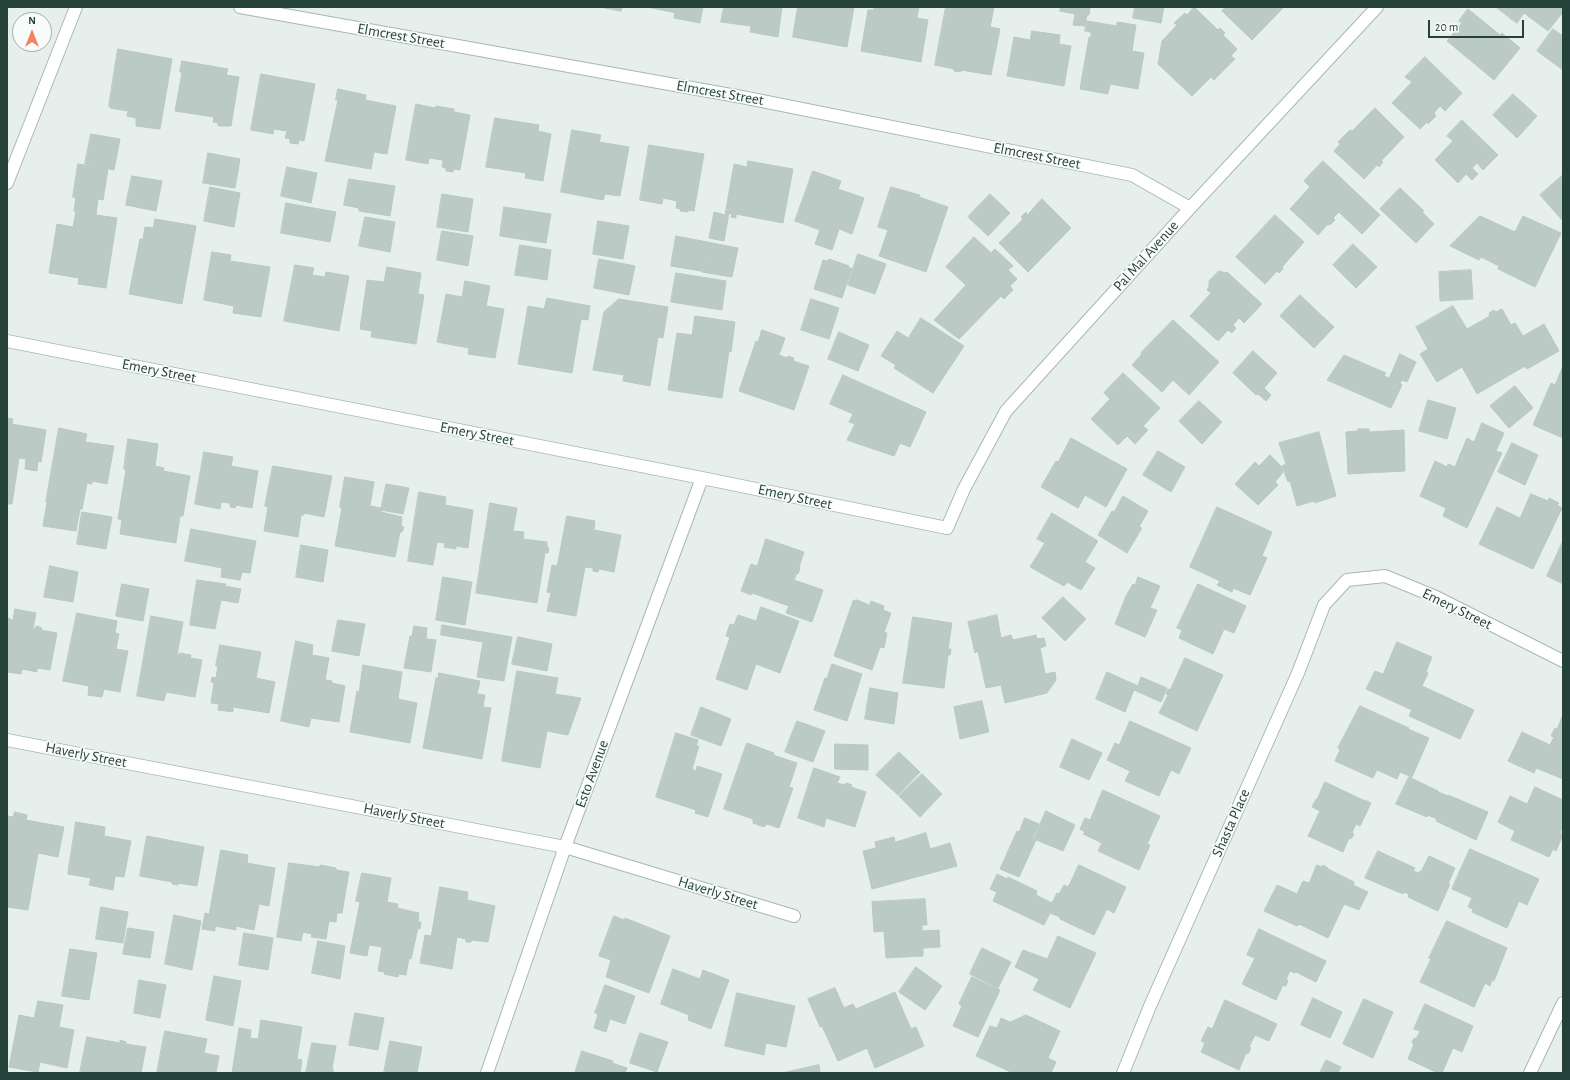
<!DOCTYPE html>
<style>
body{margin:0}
#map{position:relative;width:1570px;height:1080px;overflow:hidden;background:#e6efeb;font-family:"Alegreya Sans",sans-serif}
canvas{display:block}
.frame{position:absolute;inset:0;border:8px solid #24423a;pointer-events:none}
.north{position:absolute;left:12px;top:12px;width:40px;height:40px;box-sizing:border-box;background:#f7fbf9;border:1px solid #a3b1ad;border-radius:50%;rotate:0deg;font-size:11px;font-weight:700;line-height:16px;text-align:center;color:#24423a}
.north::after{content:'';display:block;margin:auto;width:14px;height:18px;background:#f4845f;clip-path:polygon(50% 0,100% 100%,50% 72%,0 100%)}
.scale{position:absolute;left:1428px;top:20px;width:96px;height:18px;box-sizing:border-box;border:2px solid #24423a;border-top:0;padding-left:5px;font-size:12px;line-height:14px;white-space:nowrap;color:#24423a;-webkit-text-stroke:3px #f7fbf9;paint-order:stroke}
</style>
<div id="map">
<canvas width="1570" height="1080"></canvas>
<div class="frame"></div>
<div class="north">N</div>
<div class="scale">20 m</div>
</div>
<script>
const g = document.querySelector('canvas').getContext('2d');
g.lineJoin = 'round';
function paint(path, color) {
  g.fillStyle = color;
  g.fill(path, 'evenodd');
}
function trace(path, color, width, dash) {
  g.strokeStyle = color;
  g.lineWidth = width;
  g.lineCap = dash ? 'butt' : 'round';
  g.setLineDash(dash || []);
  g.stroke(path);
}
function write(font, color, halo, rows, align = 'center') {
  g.font = font + ' "Alegreya Sans",sans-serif';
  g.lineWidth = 3.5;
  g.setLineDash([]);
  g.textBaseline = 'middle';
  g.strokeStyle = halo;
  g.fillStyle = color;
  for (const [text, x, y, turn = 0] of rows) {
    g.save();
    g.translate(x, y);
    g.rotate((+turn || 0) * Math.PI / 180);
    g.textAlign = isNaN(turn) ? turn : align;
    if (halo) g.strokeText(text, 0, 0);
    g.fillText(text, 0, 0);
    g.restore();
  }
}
const building = new Path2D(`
 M601 7H622L621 11Z
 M647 7H703L700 23 674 18 675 13Z
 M724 7H782L778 37 750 32 751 26 721 22Z
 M798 7H854L847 47 793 37Z
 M874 7H919L917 18 928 20 921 62 861 51 868 10H874Z
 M946 7H994L990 27 1000 29 991 75 961 70V72L954 71V69L935 65Z
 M1061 7H1090L1089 15H1087L1085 26 1073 25 1075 14 1060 11Z
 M1135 7H1164L1161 23 1133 18Z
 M1194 7 1218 30 1220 28 1225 33 1223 35 1237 49 1231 56 1235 59 1214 80 1211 77 1192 96 1158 64 1162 41 1177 25 1174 23 1185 13 1187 15Z
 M1226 7H1284L1252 40 1222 11Z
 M1496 7H1563V12L1548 31 1524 13 1517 23Z
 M1468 9 1500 35 1502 33 1520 48 1494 80 1447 41 1462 23 1459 21Z
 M1087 21 1117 26V22L1136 25 1132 51 1144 53 1138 89 1110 84 1108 94 1080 89 1089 37 1091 38V32L1085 31Z
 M1553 29 1563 36V70L1537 51Z
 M1032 31 1060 35 1059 44 1071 46 1064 86 1007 76 1014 37 1030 40Z
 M118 49 172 59 160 129 136 126V118L127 116 128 111 110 108V106H109Z
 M1425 57 1462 93 1445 111 1440 106 1434 113 1436 116 1428 124 1427 122 1420 129 1392 103 1412 82 1405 77Z
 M182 61 228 69 226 75 239 77 231 126H218V123L213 122 214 117 175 111 182 73 180 72Z
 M261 74 315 84 304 141 299 140 298 144 290 143V139L285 138 287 131 274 129 273 134 251 130Z
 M338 89 366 95 365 100 396 106 387 154 374 152 371 169 325 161 338 100H336Z
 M1513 94 1537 116 1517 138 1493 115Z
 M416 104 435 108 436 106 454 109V112L470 115 460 170 453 169V172L446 171V168L442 167 443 160 429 158 428 164 406 160Z
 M1375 108 1404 137 1381 161 1383 162 1379 167 1377 165 1364 179 1334 151 1340 144 1338 142 1350 130 1352 131Z
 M495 118 539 125 538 131 551 134 543 181 525 178 526 173 486 167Z
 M1462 120 1498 155 1483 170 1477 163 1472 168 1478 174 1472 180 1466 174 1458 183 1435 160 1453 141 1447 136Z
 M572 130 601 135 599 142 629 147 620 196 605 194 603 200 561 192Z
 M91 134 120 139 114 170 85 164Z
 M649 145 704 154 694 211 688 210V212L680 211 681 209 676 208 677 201 663 198 662 204 640 200Z
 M208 153 240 159 235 188 203 183Z
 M748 161 793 169 783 223 736 214V218L731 217 732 214 729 213 724 241 709 238 714 212 725 215 734 164 747 167Z
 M1323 161 1380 215 1362 234 1339 212 1333 218 1335 220 1330 225 1328 224 1318 235 1290 209 1310 187 1304 181Z
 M78 164 108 169 103 200 98 199 96 215 117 218 106 288 78 284 79 278 49 273 57 224 73 227 76 211H74L76 198 73 197Z
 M287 167 317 173 311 203 281 196Z
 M813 171 841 181 838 189 864 198 852 234 839 229 832 250 815 244 820 230 795 221Z
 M1563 175V221L1540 195Z
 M132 176 162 181 156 211 126 205Z
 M349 179 395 186 390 216 359 211V208L344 205Z
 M210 187 240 193 234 227 204 221Z
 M891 187 920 195 919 197 948 207 926 272 879 256 888 230 878 227Z
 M1400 188 1424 211 1422 212 1434 224 1416 243 1380 209Z
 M442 194 473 199 468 232 437 227Z
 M990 194 1010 213 988 236 968 217Z
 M1042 199 1071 228 1028 272 999 243 1023 219 1021 217 1026 212 1027 215Z
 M286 203 336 212 330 242 281 233Z
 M504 207 551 214 546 243 500 236Z
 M1275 215 1304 242 1282 267 1283 269 1279 273 1277 271 1265 284 1236 257Z
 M1480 216 1515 232 1523 216 1561 233 1535 287 1498 269 1499 266 1481 257 1479 260 1450 246Z
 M365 217 395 222 390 252 359 246Z
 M155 219 196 226 182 304 129 294 140 239H143L145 227 153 228Z
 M598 221 629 226 623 259 593 254Z
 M442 231 473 236 468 266 437 260Z
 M676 236 707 242 701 271 671 266Z
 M974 237 991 253 995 249 1013 266 1008 270 1017 279 1010 286 1013 290 1004 299 1001 296 959 339 934 320 966 285 946 267Z
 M707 242 738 248 732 277 702 272Z
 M1353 244 1377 267 1356 288 1333 265Z
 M520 245 551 250 547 280 515 275Z
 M212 252 231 255 230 261 270 267 261 317 233 313 234 306 204 300Z
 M858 254 886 264 875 294 848 285Z
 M599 259 635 266 629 295 594 288Z
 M829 259 849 266 848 268H852L842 298 814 289 823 260 829 261Z
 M295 265 314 268 312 275 325 277 326 272 349 276 339 331 284 321Z
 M387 267 421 273 418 294 424 295 416 344 371 337 372 331 360 329 367 280 384 282Z
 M1471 270 1473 299 1440 301 1439 272Z
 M1219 271 1226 273 1227 272 1262 304 1244 323 1239 318 1233 325 1236 328 1232 333 1228 330 1218 341 1190 316 1211 293 1207 290 1209 287V281Z
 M676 273 726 281 722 310 671 302Z
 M465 281 490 286 486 306 504 309 495 358 468 354 469 348 437 342 446 294 462 297Z
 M1300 295 1334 327 1314 348 1280 316Z
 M547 298 590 306 588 320 581 319 572 373 518 364 528 306 544 309Z
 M619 299 668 307 663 338 658 337 650 386 623 381 624 375 593 370 604 312Z
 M811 299 839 308 829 339 801 330Z
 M1453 306 1467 329 1490 316 1489 313 1494 310 1496 312 1502 309 1511 325 1515 323 1523 336 1544 324 1559 351 1527 369 1525 366 1477 394 1462 367 1437 382 1420 354 1428 349 1416 327Z
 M695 316 735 322 731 352 729 351 722 398 668 390 677 333 692 335Z
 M921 318 964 346 933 393 894 368 896 365 881 356 897 331 908 338Z
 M1173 320 1219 362 1189 395 1173 380 1162 392 1132 365 1142 354 1141 353Z
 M762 330 785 338 779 355 787 358 788 356 794 358 793 361 809 366 794 410 739 391 756 341 758 342Z
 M839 332 869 345 858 371 828 359Z
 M1253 351 1277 373 1264 388 1271 395 1266 401 1258 394 1256 395 1233 373Z
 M1400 354 1416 362 1407 382 1402 380 1400 383 1402 385 1391 408 1327 380 1344 355 1386 373 1384 376 1389 378Z
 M1563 366V438L1533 425 1551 383 1555 385Z
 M1123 373 1160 408 1143 426 1148 430 1135 444 1127 436 1118 445 1091 419 1110 399 1104 393Z
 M843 375 926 412 910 447 900 443 894 456 847 440 855 424 849 422 853 414 830 404Z
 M1515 386 1533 408 1509 428 1490 406Z
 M1428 400 1456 408 1447 439 1419 431Z
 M1199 401 1222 422 1202 444 1179 421Z
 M7 418 13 419 12 424 46 430 41 462 38 461 37 471 25 469 26 459 19 458 12 504H7Z
 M1482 423 1504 433 1496 451 1502 453 1467 528 1443 516 1446 508 1420 496 1435 461 1447 467 1448 464 1455 467 1467 438 1474 442Z
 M59 428 87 434 85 442 114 446 107 484 92 481V484L87 483 82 509H80L76 531 43 526 47 503 46 502Z
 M1358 429H1369V432L1404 430 1405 471 1348 474 1346 432 1358 431Z
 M1319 432 1336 496 1315 503 1314 501 1297 506 1290 481 1288 482 1282 466 1286 464 1279 443Z
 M1071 438 1127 469 1106 507 1085 495 1078 508 1041 487 1056 461 1058 462Z
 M128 439 158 444 155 466 164 468 163 471 190 476 183 516H180L176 543 120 534 122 520 118 519 126 470 124 469Z
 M1512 443 1538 455 1525 485 1498 472Z
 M1158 451 1185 467 1171 492 1143 475Z
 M204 452 233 457 231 466 258 471 252 508 236 505 235 508 230 507V503L221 502 220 509 195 504Z
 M1270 455 1281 466 1283 472 1275 482 1278 485 1258 505 1235 484 1255 462 1259 466Z
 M273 466 332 476 324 517 304 513V515H301L298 537 264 531 268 507 265 506Z
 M345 477 374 482 370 506 381 508 386 484 409 488 403 514 381 510V512L402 517 401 526 404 527 402 532H400L395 557 335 546 342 508 340 507Z
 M419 492 446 497 445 505 473 510 468 548 456 546V549L444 547 445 543 437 542 433 565 408 561Z
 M1531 494 1548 501 1549 498 1559 503 1557 505 1562 508 1533 569 1479 544 1497 507 1520 518Z
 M1123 496 1148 511 1139 527 1142 528 1127 553 1098 535 1112 511 1114 512Z
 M490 503 517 508 513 531 524 532 523 539 547 542V547L549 548 548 553H545L537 603 476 593Z
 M1217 507 1272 532 1262 556 1267 558 1250 595 1233 588 1232 592 1217 585 1220 581 1190 567Z
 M82 512 112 517 106 549 77 544Z
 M1052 513 1098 541 1085 562 1095 568 1081 590 1067 582 1064 586 1030 567 1045 543 1037 539Z
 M567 516 595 521 594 530 621 535 614 572 599 569 598 572 593 571V568L585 567 576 616 547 611 551 593 547 592 552 565 557 566Z
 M191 529 256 541 250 573 242 572 240 580 221 577 222 568 185 561Z
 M766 539 804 552 799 567 800 568 798 574 797 573 794 580 823 590 812 622 786 613 789 606 752 593 751 595 741 591 751 564 757 566Z
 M1563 541V584L1547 576Z
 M301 545 328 550 323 582 296 577Z
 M50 566 78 572 73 602 44 597Z
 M443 577 472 582 465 625 436 620Z
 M1138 577 1160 586 1150 608 1157 610 1145 637 1115 624 1126 596 1133 584 1135 585Z
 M197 580 226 584 225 586 241 589 238 603 221 600 215 629 190 625Z
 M122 584 149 589 143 621 116 616Z
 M1198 584 1246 606 1234 633 1224 629 1213 654 1179 638 1182 630 1177 628Z
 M1063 597 1086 619 1065 641 1042 618Z
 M857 600 867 604 869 606 871 601 884 606 883 610 891 613 884 632 887 633 884 648 880 647 872 670 834 656 853 601Z
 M761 607 799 621 780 673 756 664 747 690 716 679 730 637 726 636 730 624 734 625 738 615 756 621Z
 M15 609 36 613 33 629H35L36 626 42 628 41 630 57 633 50 670 37 668V672L22 669 21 674 7 672V618L13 620Z
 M77 613 117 621 115 633 119 634 116 649 128 651 120 692 104 689 102 697 88 695 89 686 63 681Z
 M997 615 1001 638 1011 635 1013 640 1036 635 1037 639 1044 638 1046 646 1040 648 1045 674 1055 672 1056 680 1047 693 1005 703 1001 685 986 688 978 651 975 653 968 622Z
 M151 616 183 622 177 655 179 656V653L191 655 190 658 202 660 195 697 166 692 164 701 137 696Z
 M913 617 952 623 948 649H951L950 655H948L944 688 903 683Z
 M338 620 365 624 359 656 332 651Z
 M442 625 512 637 504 681 477 677 483 642 441 635Z
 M414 626 427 628 426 639 436 640 431 672 404 668 410 636H412Z
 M518 637 552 644 547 671 512 664Z
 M296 641 313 645 312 655 329 658 325 680 332 681V683L345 686 339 722 311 718 309 727 281 721Z
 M1397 642 1432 657 1426 672 1428 673 1422 686 1474 710 1460 739 1409 716 1412 710 1366 689 1375 671 1383 674Z
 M220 645 261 652 256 678 275 682 269 713 233 707V712L218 710 219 704 211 703 214 683 211 682 212 677 216 678 218 666H216Z
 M1185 658 1223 675 1197 731 1159 713 1168 695 1166 694 1168 689 1170 690Z
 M832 664 862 674 847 721 814 710 825 678H827Z
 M363 665 402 672 398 699 417 703 410 743 350 732 357 691 359 692Z
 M517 671 558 678 555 694 581 698 568 735 547 731 540 768 502 761Z
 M1107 672 1138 686 1141 677 1167 688 1161 702 1134 690 1125 712 1096 699Z
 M439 673 480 681 477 694 485 695 483 707 491 708 482 759 423 748 436 678H438Z
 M870 688 898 693 894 724 865 719Z
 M982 701 989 732 960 739 954 707Z
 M1360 706 1409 728 1408 729 1429 738 1412 777 1400 772 1397 779 1377 770 1373 778 1335 761 1340 750 1338 748Z
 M701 707 731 719 721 746 691 735Z
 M1562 717 1563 779 1536 768 1534 773 1508 761 1522 732 1550 745 1554 737 1551 736 1555 728 1557 729Z
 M797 721 825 731 813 762 785 752Z
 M1130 721 1191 748 1179 774 1171 770 1159 796 1125 781 1130 771 1107 760 1115 743 1119 745Z
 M676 733 698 740 696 746H699L692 769 696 771 697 766 722 774 708 817 695 813 696 810 656 797Z
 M1072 739 1102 753 1089 780 1060 767Z
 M747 743 774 753 773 755 797 763 789 787 793 788 779 828 767 824 764 827 753 823V819L724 809Z
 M835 744 868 745V770L835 769Z
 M899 752 920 772 898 795 876 775Z
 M814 768 840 777 837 783 845 785 846 783 852 785 851 787 866 792 855 827 826 818 824 827 798 818Z
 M922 774 942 794 920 817 899 796Z
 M1409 777 1438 791V792L1448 796V795L1488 812 1476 840 1436 821 1437 819 1428 815 1427 817 1396 804Z
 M1325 782 1365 801V800L1371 803 1360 826 1356 824 1352 833 1354 834 1351 839 1349 838 1343 852 1308 836 1320 811 1312 807 1316 799H1317Z
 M1535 787 1563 800V826L1560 833 1563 835 1556 851 1553 849 1549 857 1511 840 1515 831 1498 822 1510 796 1527 804Z
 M1103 790 1160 816 1147 844 1150 845 1139 870 1098 851 1102 843 1083 834 1085 832 1080 829 1085 818 1090 820Z
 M1046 811 1075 825 1063 851 1034 839Z
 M15 812 27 815 26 820 64 827 58 857 38 853 28 910 7 907V816L13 817Z
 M1025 818 1039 824 1032 839 1036 840 1019 877 1000 869 1017 831 1019 832Z
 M76 822 105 827 104 836 131 841 124 877 115 876 113 890 89 885 91 878 68 874Z
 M926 833 930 849 950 843 957 866 872 889 863 851 876 848 875 842 894 837 895 842Z
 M147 836 204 847 197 886 178 883V885L172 884V882L140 876Z
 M1470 849 1539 879 1527 905 1519 901 1507 928 1472 912 1473 909 1468 907 1472 898 1452 889Z
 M221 850 248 855 247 863 275 868 269 906 259 904 254 930 236 926V930L215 926V931L202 929 205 913 209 914Z
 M1378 851 1415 868 1413 871 1419 873 1420 871 1421 872 1429 856 1455 868 1448 884H1450L1438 911 1408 897 1409 894 1404 892 1403 894 1365 878Z
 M289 863 320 867V865L336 868V870L349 872 342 913H337L336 922 329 921 326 939 311 937 312 934 303 932 301 941 277 937Z
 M1079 865 1126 887 1114 913 1107 909 1094 935 1060 919V917L1050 913 1044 925 993 901 997 892 990 889 997 874 1007 879 1008 877 1037 891 1036 895 1052 903 1057 893 1059 894 1064 885 1068 887Z
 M1317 865 1322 867 1323 865 1328 868V869L1354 882 1353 885 1368 892 1359 910 1344 904 1328 938 1299 924 1297 926 1264 911 1277 885 1297 894 1303 881 1309 883Z
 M362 873 391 878 387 902 398 904 397 908 419 913 418 922H421L420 929 418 928 411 959 409 958 406 975 399 974 398 977 384 974 385 972 378 971 382 947 369 945 367 956 350 953 360 902 356 901Z
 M440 887 468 892 467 900 495 906 488 942 472 940 471 942H466V939L457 937 452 969 420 963 425 935 431 936Z
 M925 899 927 925H922V931L939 930 940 947 923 948V956L886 958 884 931 874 932 872 902Z
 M101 907 128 912 123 943 96 939Z
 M174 915 201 921 192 970 165 964Z
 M614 916 624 920 625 918 670 936 649 993 606 977 611 960 599 956Z
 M1447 921 1507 948 1494 981 1492 980 1490 986 1485 983 1474 1007 1420 982 1431 959 1429 958Z
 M128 928 154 932 150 958 123 954Z
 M1259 929 1326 961 1316 982 1296 972 1295 973 1290 971 1286 979 1288 980 1286 986 1283 985 1276 1000 1242 984 1255 958 1247 955Z
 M244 933 273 938 268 970 239 965Z
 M1058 936 1096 953 1070 1008 1033 990 1039 979 1015 967 1023 950 1047 959Z
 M318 941 345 946 340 979 312 973Z
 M982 948 1011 962 998 988 970 974Z
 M70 949 97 953 89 1000 62 996Z
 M916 967 942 986 925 1010 899 992Z
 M673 969 700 979 703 970 729 980 711 1029 688 1020 689 1015 661 1004Z
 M214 976 241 981 233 1026 206 1020Z
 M972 977 1000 990 978 1037 953 1026 962 1006 959 1004Z
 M139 980 166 985 160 1018 134 1013Z
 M605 985 635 996 625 1024 610 1019 606 1032 594 1028 598 1014 595 1013Z
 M835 988 844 1008 853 1004 856 1009 895 992 911 1029 916 1027 924 1046 875 1068 867 1048 838 1061 822 1026 820 1027 808 999Z
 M737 993 795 1006 786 1047 766 1043 764 1055 725 1046Z
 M1313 998 1342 1012 1330 1038 1301 1025Z
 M1364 999 1393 1012 1373 1058 1343 1044Z
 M1225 1000 1277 1024 1269 1041 1255 1035 1249 1047 1251 1048 1248 1054 1246 1053 1239 1070 1201 1052 1205 1043 1201 1041 1208 1027 1212 1029Z
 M38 1001 63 1005 59 1027 74 1030 67 1068 40 1062 38 1072 9 1067 19 1015 34 1018Z
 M1425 1004 1473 1026 1462 1052 1453 1048 1442 1073H1438L1408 1059 1414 1044 1412 1043 1414 1038 1416 1039 1420 1031 1414 1029Z
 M355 1013 384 1018 378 1050 349 1045Z
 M1026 1015 1060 1031 1048 1058 1056 1062 1051 1073H1013L976 1056 990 1026 997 1028 1001 1018 1010 1022Z
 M261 1020 302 1027 297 1059 302 1060 300 1073H232L239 1028 251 1030 250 1038 258 1039Z
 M165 1031 207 1039 204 1053 219 1056 216 1073H157Z
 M640 1033 668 1042 657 1072 630 1063Z
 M87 1037 120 1043V1040L126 1042V1044L146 1047 141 1073H80Z
 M390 1041 422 1047 417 1072 420 1073H384Z
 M312 1043 336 1046 332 1069H333V1073H306Z
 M582 1051 613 1061 612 1063 627 1068 625 1073H575Z
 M1326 1060 1341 1067 1338 1073H1320Z
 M819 1065 820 1073H782Z`);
const minor = new Path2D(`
 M240 7 742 97 1132 175 1190 208
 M7 183 76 7
 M7 341 702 478 947 528 964 489 1006 411 1190 208 1377 7
 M7 740 565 847 794 916
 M487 1073 565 847 702 478
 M1123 1073 1150 1006 1298 673 1324 605 1347 580 1385 576 1436 597 1563 661
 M1530 1073 1563 1003`);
const streetNames = [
 ["Elmcrest Street",401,36,10],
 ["Elmcrest Street",720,93,10],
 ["Elmcrest Street",1037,156,11],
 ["Pal Mal Avenue",1146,256,-48],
 ["Emery Street",159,371,11],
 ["Emery Street",477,434,11],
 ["Emery Street",795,497,12],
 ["Emery Street",1457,609,26],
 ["Haverly Street",86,755,11],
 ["Esto Avenue",592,774,-70],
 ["Haverly Street",404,816,11],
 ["Shasta Place",1231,823,-66],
 ["Haverly Street",718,893,17]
];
paint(building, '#bbcac4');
trace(building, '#b8c9c2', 1);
trace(minor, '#a8b8b2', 14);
trace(minor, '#fff', 12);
write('15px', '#24423a', '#f7fbf9', streetNames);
</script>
